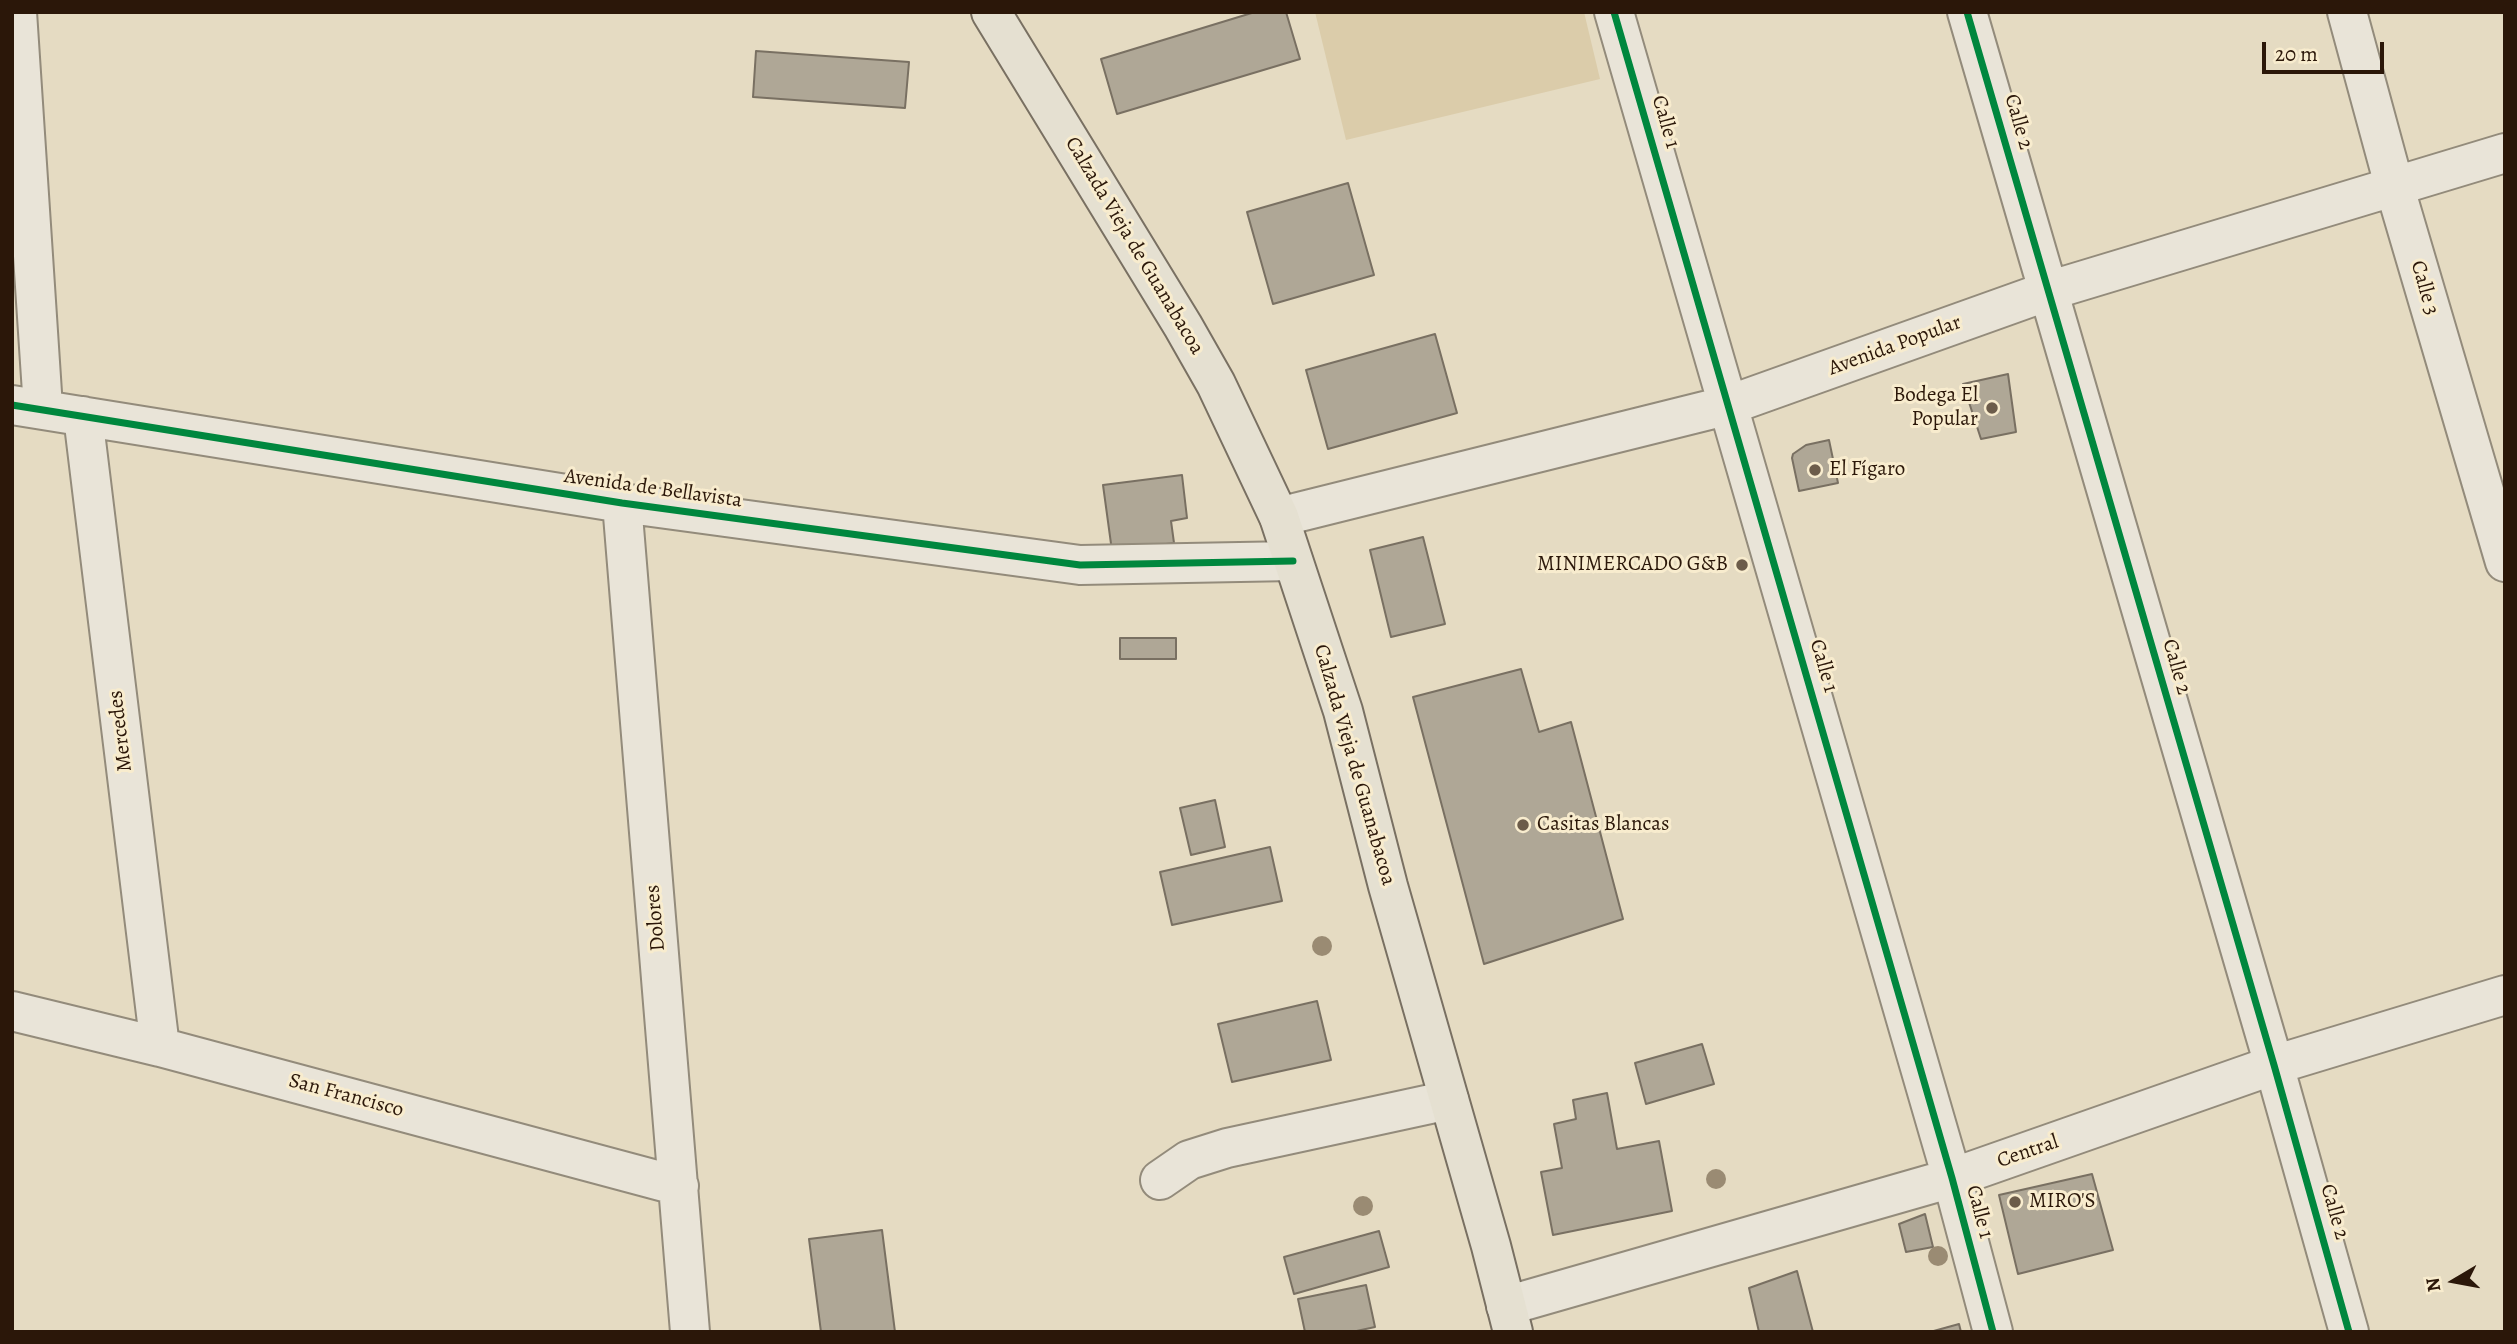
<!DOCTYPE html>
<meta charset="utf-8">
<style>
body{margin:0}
#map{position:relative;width:2517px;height:1344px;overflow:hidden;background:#e5dbc2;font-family:Alegreya,serif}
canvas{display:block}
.frame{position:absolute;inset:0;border:14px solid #2b1709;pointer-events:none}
.north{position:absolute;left:2419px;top:1246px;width:70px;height:70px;-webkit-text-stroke:5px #f8ecce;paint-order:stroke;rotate:260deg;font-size:19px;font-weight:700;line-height:28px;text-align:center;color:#2b1709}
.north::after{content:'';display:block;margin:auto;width:24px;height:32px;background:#2b1709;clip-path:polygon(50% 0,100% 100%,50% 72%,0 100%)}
.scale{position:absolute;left:2262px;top:42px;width:122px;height:32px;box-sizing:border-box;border:4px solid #2b1709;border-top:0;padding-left:9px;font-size:21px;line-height:24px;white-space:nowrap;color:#2b1709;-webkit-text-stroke:5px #f8ecce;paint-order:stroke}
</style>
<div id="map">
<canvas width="2517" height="1344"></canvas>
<div class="frame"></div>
<div class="north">N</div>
<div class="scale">20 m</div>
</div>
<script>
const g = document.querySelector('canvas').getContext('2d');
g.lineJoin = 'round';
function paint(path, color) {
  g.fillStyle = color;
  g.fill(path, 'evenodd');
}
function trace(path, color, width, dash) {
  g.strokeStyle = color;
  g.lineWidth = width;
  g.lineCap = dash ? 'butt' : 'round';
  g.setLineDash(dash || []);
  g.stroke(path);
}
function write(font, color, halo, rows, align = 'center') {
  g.font = font + ' Alegreya,serif';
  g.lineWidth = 6;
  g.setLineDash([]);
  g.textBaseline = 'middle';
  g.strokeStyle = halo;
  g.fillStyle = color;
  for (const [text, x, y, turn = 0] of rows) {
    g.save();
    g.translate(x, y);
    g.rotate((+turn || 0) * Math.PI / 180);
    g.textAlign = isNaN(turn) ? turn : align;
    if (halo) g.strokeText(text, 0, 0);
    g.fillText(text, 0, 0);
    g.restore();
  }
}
const green = new Path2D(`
 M1315 12H1584L1600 79 1346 140Z`);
const building = new Path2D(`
 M1255 12H1286L1300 59 1117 114 1101 59Z
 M756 51 909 62 905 108 753 97Z
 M1348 183 1374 275 1273 304 1247 212Z
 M1435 334 1457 413 1328 449 1306 370Z
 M2008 374 2016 432 1981 439 1963 384Z
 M1829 440 1838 483 1799 491 1792 458 1793 454 1806 445Z
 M1182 475 1187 518 1171 521 1174 543 1112 551 1103 485Z
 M1423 537 1445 624 1391 637 1370 550Z
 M1120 638H1176V659H1120Z
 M1521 669 1539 732 1571 722 1623 919 1484 964 1413 697Z
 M1215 800 1225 847 1191 855 1180 808Z
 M1270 847 1282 901 1172 925 1160 872Z
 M1317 1001 1331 1060 1232 1082 1218 1024Z
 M1702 1044 1714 1084 1646 1104 1635 1063Z
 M1607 1093 1617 1149 1659 1141 1672 1211 1553 1235 1541 1172 1562 1168 1554 1124 1576 1119 1573 1100Z
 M2092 1174 2113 1250 2018 1274 1999 1195Z
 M1925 1214 1933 1247 1906 1252 1899 1224Z
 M882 1230 895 1332H821L809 1239Z
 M1379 1231 1389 1267 1294 1294 1284 1257Z
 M1797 1271 1813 1332H1759L1749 1288Z
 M1366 1285 1375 1327 1352 1332H1305L1298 1299Z
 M1959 1324 1961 1332H1930Z`);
const minor = new Path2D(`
 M17 12 43 408
 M1614 12 1952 1178 1993 1332
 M1967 12 2274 1065 2349 1332
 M2347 12 2394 185 2505 562
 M12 405 622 503 1080 565 1293 561
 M83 416 160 1047
 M622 503 690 1332
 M1279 517 1729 405 2048 291 2505 153
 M12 1011 160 1047 679 1186
 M1160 1180 1189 1160 1227 1148 1449 1100
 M1506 1306 1952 1178 2274 1065 2505 995`);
const major = new Path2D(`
 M991 12 1183 326 1216 384 1279 517 1343 711 1388 886 1491 1246 1513 1332`);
const cycleway = new Path2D(`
 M1614 12 1952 1178 1993 1332
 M1967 12 2274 1065 2349 1332
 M12 405 622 503 1080 565 1293 561`);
const trees = [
 [1322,946],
 [1716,1179],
 [1363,1206],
 [1938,1256]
];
const markers = [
 [1992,408,7,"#6c5c4a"],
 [1815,470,7,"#6c5c4a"],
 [1742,565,7,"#6c5c4a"],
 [1523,825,7,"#6c5c4a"],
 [2015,1202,7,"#6c5c4a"]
];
const streetNames = [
 ["Calle 1",1665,122,74],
 ["Calle 2",2018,122,74],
 ["Calzada Vieja de Guanabacoa",1134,246,59],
 ["Calle 3",2424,288,74],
 ["Avenida Popular",1895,346,-20],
 ["Avenida de Bellavista",653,489,8],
 ["Calle 1",1823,666,74],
 ["Calle 2",2176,667,74],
 ["Mercedes",121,731,-97],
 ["Calzada Vieja de Guanabacoa",1354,765,74],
 ["Dolores",656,918,-95],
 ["San Francisco",346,1096,15],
 ["Central",2028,1152,-19],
 ["Calle 1",1979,1212,75],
 ["Calle 2",2334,1212,74]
];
const poiNames = [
 ["Bodega El",1978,396,"right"],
 ["Popular",1978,420,"right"],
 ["El Fígaro",1829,470],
 ["MINIMERCADO G&B",1728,565,"right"],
 ["Casitas Blancas",1537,825],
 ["MIRO'S",2029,1202]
];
paint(green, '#dbccaa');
paint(building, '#afa796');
trace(building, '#797062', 2);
trace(minor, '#938b7b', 42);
trace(major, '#797062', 42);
trace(minor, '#e9e4d8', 38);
trace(major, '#e5e0d1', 38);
trace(cycleway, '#00873e', 7);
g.fillStyle = '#9a8b73';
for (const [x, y] of trees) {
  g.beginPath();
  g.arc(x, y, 10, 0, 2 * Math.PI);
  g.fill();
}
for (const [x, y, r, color] of markers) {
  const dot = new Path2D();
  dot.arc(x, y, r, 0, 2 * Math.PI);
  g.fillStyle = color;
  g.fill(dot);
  trace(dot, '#f8ecce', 2.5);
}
write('21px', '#2b1709', '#f8ecce', streetNames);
write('21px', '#2b1709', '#f8ecce', poiNames, 'left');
</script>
